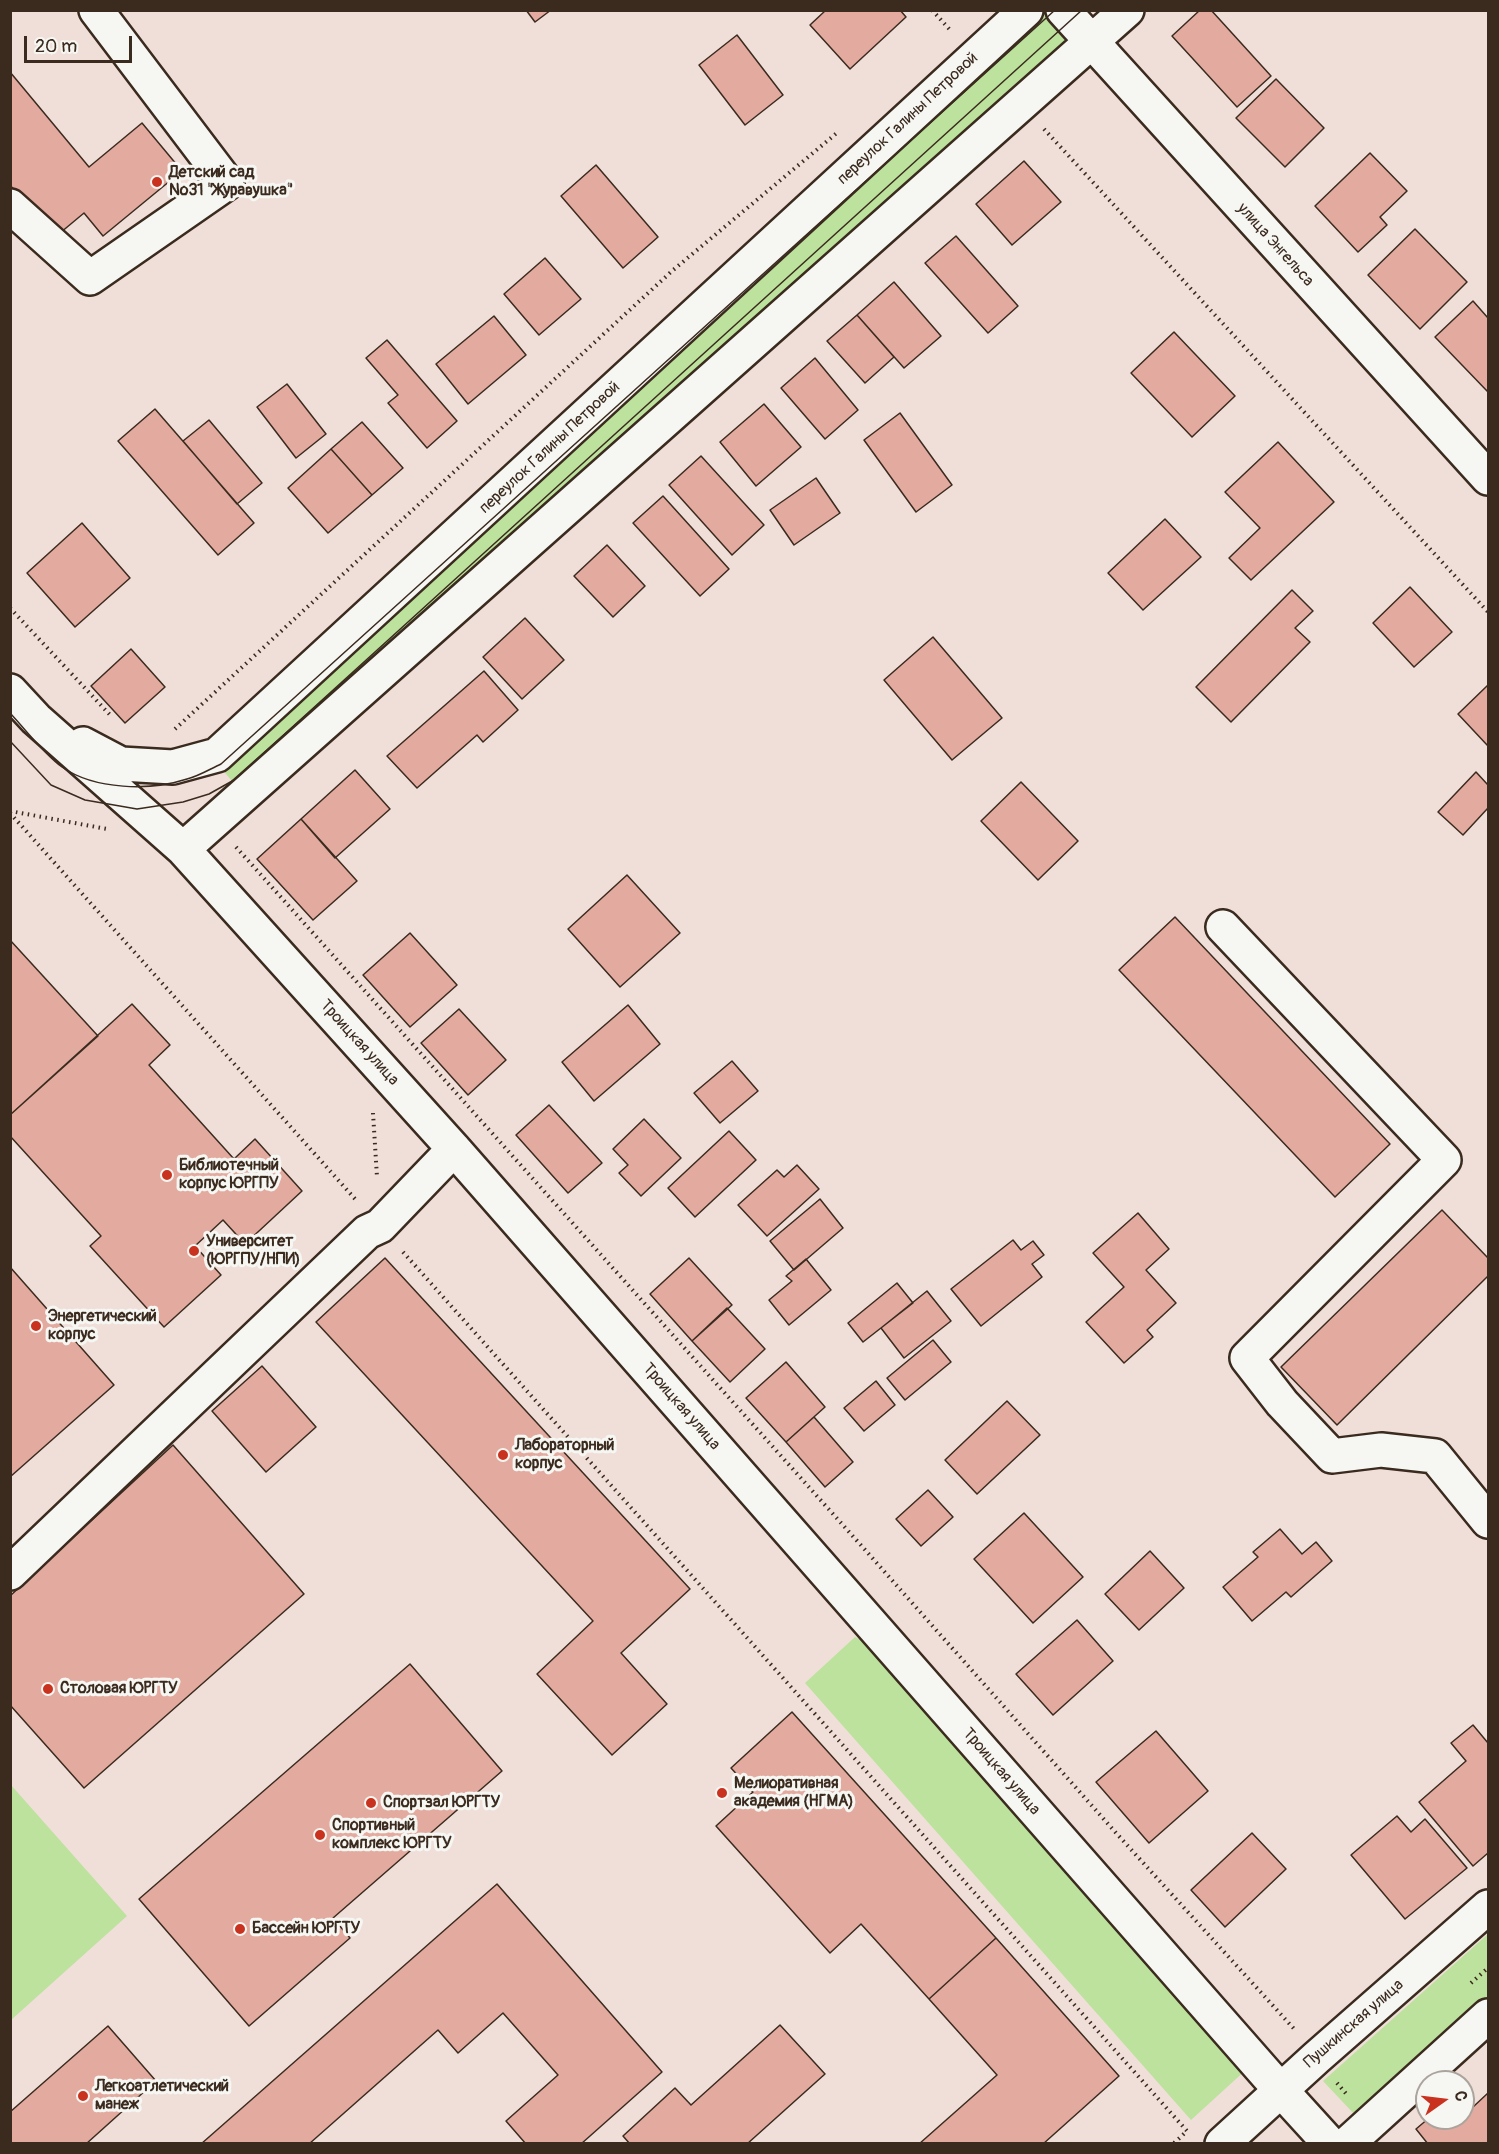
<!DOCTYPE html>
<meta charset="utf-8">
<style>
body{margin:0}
#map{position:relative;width:1499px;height:2154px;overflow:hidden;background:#f0dfd9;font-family:Pangolin,sans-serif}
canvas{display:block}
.frame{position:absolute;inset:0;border:12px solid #3b2a1e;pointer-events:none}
.north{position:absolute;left:1415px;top:2070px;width:60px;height:60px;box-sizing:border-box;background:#f6f6f2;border:2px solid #aba49d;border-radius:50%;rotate:76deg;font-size:16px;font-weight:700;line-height:24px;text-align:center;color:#3b2a1e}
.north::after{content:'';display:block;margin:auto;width:21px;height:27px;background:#c8321e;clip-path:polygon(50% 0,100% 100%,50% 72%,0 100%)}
.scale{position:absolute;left:24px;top:36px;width:108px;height:27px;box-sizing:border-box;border:3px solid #3b2a1e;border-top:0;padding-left:8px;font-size:18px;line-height:21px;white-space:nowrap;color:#3b2a1e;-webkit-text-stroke:4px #f6f6f2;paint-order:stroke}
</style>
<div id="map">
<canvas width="1499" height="2154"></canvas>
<div class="frame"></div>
<div class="north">С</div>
<div class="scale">20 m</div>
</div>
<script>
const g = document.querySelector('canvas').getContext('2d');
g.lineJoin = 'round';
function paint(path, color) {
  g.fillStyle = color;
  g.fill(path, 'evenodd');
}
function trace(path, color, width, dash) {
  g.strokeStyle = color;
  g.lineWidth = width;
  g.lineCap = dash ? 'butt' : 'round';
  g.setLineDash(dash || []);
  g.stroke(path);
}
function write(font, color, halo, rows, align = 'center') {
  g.font = font + ' Pangolin,sans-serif';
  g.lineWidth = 6;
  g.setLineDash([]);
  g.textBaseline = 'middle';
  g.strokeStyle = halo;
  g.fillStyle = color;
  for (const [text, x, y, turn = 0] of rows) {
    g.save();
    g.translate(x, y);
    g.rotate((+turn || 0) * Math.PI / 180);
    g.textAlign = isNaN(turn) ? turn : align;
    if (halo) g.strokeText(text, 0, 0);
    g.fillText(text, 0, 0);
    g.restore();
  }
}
const green = new Path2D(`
 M1044 11 1072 40 237 787 216 762Z
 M855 1637 891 1656 1248 2068 1191 2120 805 1683Z
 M11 1785 127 1916 11 2020H10Z
 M1488 1934V1998L1356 2116 1323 2081Z`);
const building = new Path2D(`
 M526 10H551L535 22Z
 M826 10H900L906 17 850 69 810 25Z
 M1200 10H1211L1271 76 1237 107 1172 36Z
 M737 35 783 95 745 125 699 65Z
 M10 72 89 167 142 123 182 171 103 236 84 213 54 238 10 185Z
 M1276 79 1324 128 1285 167 1236 118Z
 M1370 153 1407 191 1380 217 1387 225 1358 252 1315 206Z
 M1024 161 1061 202 1012 245 976 204Z
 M596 165 658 237 623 268 561 196Z
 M1415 229 1467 282 1420 329 1368 275Z
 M956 236 1018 306 988 333 925 263Z
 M545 258 581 299 539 335 504 294Z
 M894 282 941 336 904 368 857 315Z
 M1473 301 1488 318V392L1435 337Z
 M857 315 894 357 865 383 827 341Z
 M494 316 526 355 468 404 436 364Z
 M1174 332 1235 396 1192 437 1131 373Z
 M387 340 457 421 427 448 388 403 398 395 366 358Z
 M815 358 858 410 825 439 781 388Z
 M287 384 326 434 296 458 257 407Z
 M764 404 801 447 756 486 720 442Z
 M155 409 254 523 218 555 118 441Z
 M900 413 952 485 916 512 864 440Z
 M209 420 262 483 237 504 183 441Z
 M362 422 403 468 372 495 331 449Z
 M1278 442 1334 502 1251 580 1229 558 1260 528 1225 492Z
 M331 449 372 495 328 533 288 488Z
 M701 456 764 525 732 555 669 485Z
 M816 478 840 513 794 545 770 510Z
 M663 496 729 569 700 596 633 523Z
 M1165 519 1201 557 1143 610 1108 573Z
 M82 523 130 578 75 627 27 573Z
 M607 545 645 586 613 617 574 576Z
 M1410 587 1452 632 1414 667 1373 623Z
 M1292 590 1313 611 1295 628 1310 642 1231 722 1196 687Z
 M525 618 564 660 522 699 483 657Z
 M933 637 1002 718 952 760 884 680Z
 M131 649 165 687 125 723 91 686Z
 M484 671 518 710 483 742 477 735 417 788 387 756Z
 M1488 685V746L1458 714Z
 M355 770 390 809 335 858 301 819Z
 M1476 772 1488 785V808L1463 835 1438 812Z
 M1021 782 1078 841 1038 880 981 821Z
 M301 819 357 881 313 920 257 859Z
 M627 875 680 933 620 987 568 929Z
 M1175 917 1390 1144 1335 1197 1119 970Z
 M410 933 457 985 410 1027 363 975Z
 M10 940 98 1036 10 1115Z
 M132 1004 170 1045 149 1065 234 1159 255 1139 302 1191 245 1244 223 1220 195 1246 221 1275 164 1327 90 1246 101 1236 10 1136V1115Z
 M628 1005 660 1044 594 1101 562 1062Z
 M459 1009 506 1060 468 1095 421 1043Z
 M732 1061 758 1091 720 1123 694 1093Z
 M549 1105 602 1163 568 1193 516 1135Z
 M644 1119 681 1158 641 1196 619 1173 628 1165 613 1149Z
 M729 1131 756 1160 695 1217 668 1188Z
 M797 1165 819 1189 767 1236 738 1205 777 1170 784 1177Z
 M820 1199 843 1228 794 1270 770 1241Z
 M1442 1210 1488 1258V1276L1337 1425 1281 1367Z
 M1138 1213 1169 1249 1146 1270 1176 1303 1147 1330 1153 1337 1124 1363 1086 1322 1124 1287 1093 1253Z
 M1013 1240 1021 1250 1033 1241 1044 1255 1032 1264 1042 1277 981 1326 951 1289Z
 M385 1258 690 1589 621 1653 667 1704 612 1755 537 1674 593 1621 316 1322Z
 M689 1258 732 1305 692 1341 650 1294Z
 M806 1259 831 1290 789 1325 769 1300 792 1281 786 1276Z
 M10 1267 114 1385 10 1477Z
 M897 1283 913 1303 863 1342 848 1323Z
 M927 1291 951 1321 904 1358 881 1328Z
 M727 1308 765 1349 730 1382 692 1341Z
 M933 1340 951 1362 905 1400 887 1378Z
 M786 1362 825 1407 786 1442 746 1398Z
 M262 1366 316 1427 266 1472 212 1411Z
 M876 1381 895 1405 864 1431 844 1408Z
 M1007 1401 1040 1435 977 1494 945 1460Z
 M814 1417 853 1462 825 1487 786 1442Z
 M173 1445 304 1594 84 1788 10 1705V1596Z
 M928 1490 953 1517 921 1546 896 1519Z
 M1024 1513 1083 1577 1033 1623 974 1559Z
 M1280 1529 1302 1554 1316 1542 1332 1561 1291 1597 1286 1592 1252 1621 1223 1587 1258 1557 1253 1552Z
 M1150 1551 1184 1588 1139 1630 1105 1594Z
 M1077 1620 1113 1661 1053 1715 1016 1674Z
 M410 1664 502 1771 333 1918 350 1938 249 2026 139 1899Z
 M792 1712 996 1938 929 1999 861 1924 830 1953 716 1826 753 1792 731 1768Z
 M1473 1725 1488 1743V1853L1473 1866 1419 1802 1466 1761 1451 1743Z
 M1156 1731 1208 1791 1149 1843 1096 1782Z
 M1397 1816 1411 1832 1425 1819 1467 1868 1405 1919 1351 1855Z
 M1252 1833 1286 1869 1225 1927 1191 1890Z
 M497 1884 662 2072 581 2144H526L506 2121 558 2075 503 2013 458 2053 438 2030 309 2144H201Z
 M996 1938 1119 2076 1043 2144H919L997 2075 929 1999Z
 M780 2025 825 2074 747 2144H630L623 2136 675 2088 691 2105Z
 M108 2026 156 2081 86 2144H10V2112Z
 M1488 2093V2144H1428L1416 2129 1429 2118H1463V2095L1473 2107Z`);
const path = new Path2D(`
 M932 10 952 32
 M1044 129 1488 612
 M10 608 112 717
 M175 729 672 271 838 132
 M10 811 107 829
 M10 813 356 1200
 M236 847 859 1543 1117 1834 1296 2031
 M373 1113 377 1177
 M403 1252 1187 2131 1173 2144
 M1471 1983 1488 1968
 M1337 2083 1348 2096`);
const minor = new Path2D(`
 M1063 10 1488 478
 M10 206 90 278 227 183 96 10
 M10 691 36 719 183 849 454 1149 1268 2076 1330 2144
 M83 744 121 764 173 767 217 755 1026 10
 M183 849 1127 10
 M1223 927 1444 1160 1247 1358 1282 1403 1332 1456 1381 1450 1435 1456 1488 1521
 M10 1573 367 1232 380 1226 454 1149`);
const major = new Path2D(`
 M1222 2144 1316 2058 1488 1907
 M1347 2144 1488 2016`);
const tram = new Path2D(`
 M10 713C26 730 44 754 62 767 95 790 150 791 187 779 199 776 210 769 221 764L1055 10
 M10 741 51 785 85 800 114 805 137 809 183 802 209 794 234 780 1082 10`);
const markers = [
 [157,182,6,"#c8321e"],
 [167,1175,6,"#c8321e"],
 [194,1251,6,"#c8321e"],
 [36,1326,6,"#c8321e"],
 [503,1455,6,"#c8321e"],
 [48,1689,6,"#c8321e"],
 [722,1793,6,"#c8321e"],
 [371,1803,6,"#c8321e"],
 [320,1835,6,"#c8321e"],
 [240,1929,6,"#c8321e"],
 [83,2096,6,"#c8321e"]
];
const streetNames = [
 ["переулок Галины Петровой",908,119,-43],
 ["улица Энгельса",1275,245,48],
 ["переулок Галины Петровой",550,448,-43],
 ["Троицкая улица",359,1043,48],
 ["Троицкая улица",681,1407,49],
 ["Троицкая улица",1001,1772,49],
 ["Пушкинская улица",1354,2024,-41]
];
const poiNames = [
 ["Детский сад",169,173],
 ["№31 \"Журавушка\"",169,191],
 ["Библиотечный",179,1166],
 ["корпус ЮРГПУ",179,1184],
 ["Университет",206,1242],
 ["(ЮРГПУ/НПИ)",206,1260],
 ["Энергетический",48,1317],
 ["корпус",48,1335],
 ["Лабораторный",515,1446],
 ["корпус",515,1464],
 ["Столовая ЮРГТУ",60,1689],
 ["Мелиоративная",734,1784],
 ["академия (НГМА)",734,1802],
 ["Спортзал ЮРГТУ",383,1803],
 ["Спортивный",332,1826],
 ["комплекс ЮРГТУ",332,1844],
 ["Бассейн ЮРГТУ",252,1929],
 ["Легкоатлетический",95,2087],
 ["манеж",95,2105]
];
paint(green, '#bce29d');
paint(building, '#e3aa9f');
trace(building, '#3b2a1e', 1.5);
trace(minor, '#3b2a1e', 38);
trace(major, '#3b2a1e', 38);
trace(path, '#3b2a1e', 4, [1.5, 4.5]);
trace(minor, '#f6f6f2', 33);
trace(major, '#f6f6f2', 33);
trace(tram, '#3b2a1e', 1.5);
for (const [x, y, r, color] of markers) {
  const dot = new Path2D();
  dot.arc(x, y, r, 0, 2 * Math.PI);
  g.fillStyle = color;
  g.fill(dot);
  trace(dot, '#f6f6f2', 2);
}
write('16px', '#3b2a1e', '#f6f6f2', streetNames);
write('bold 16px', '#3b2a1e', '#f6f6f2', poiNames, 'left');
</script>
